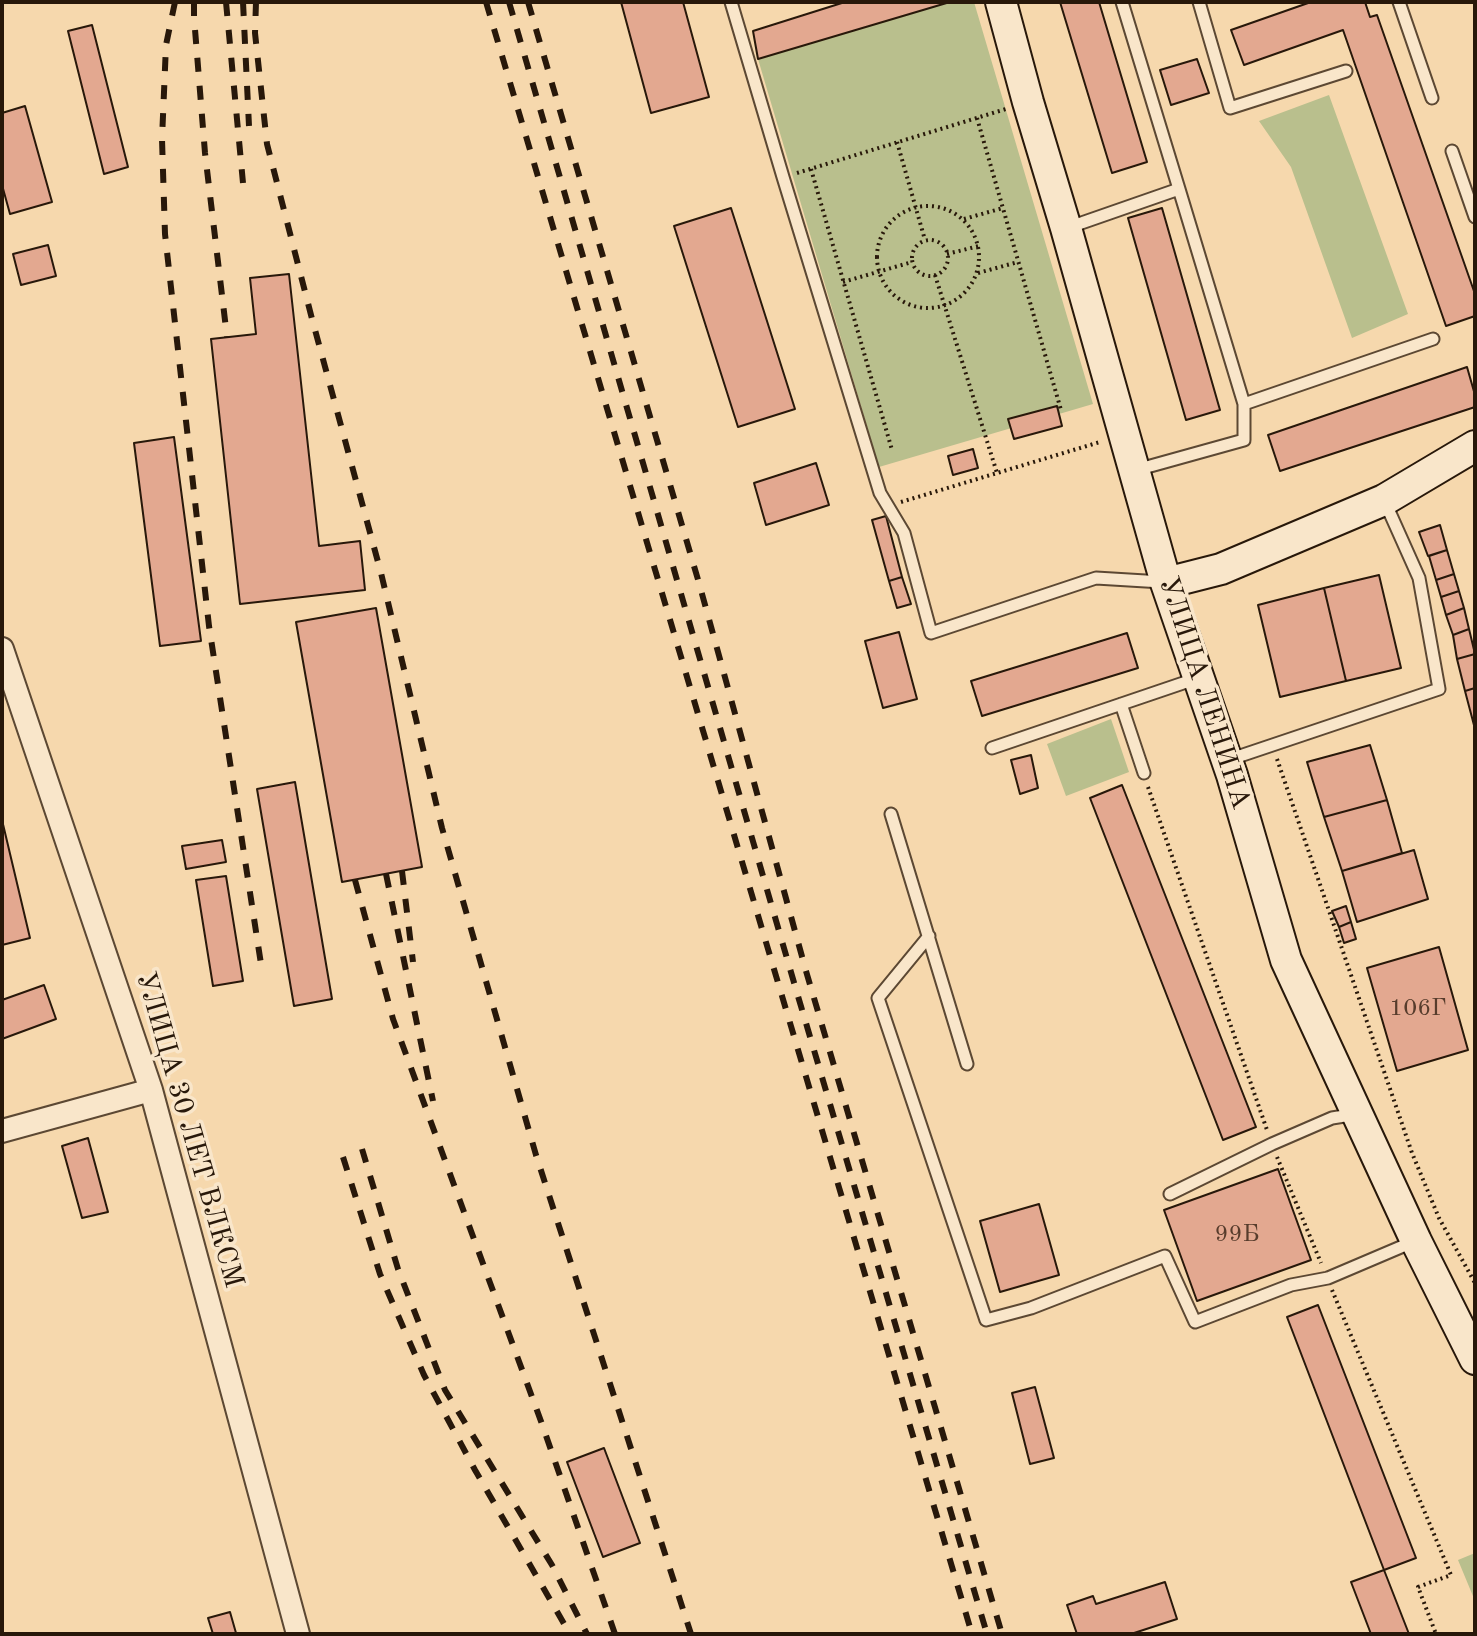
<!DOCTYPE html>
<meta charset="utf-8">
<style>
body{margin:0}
#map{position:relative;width:1477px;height:1636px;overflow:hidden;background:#f6d8ad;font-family:"Old Standard TT",serif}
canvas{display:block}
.frame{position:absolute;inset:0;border:4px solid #28180a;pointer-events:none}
</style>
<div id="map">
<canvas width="1477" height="1636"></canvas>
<div class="frame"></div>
</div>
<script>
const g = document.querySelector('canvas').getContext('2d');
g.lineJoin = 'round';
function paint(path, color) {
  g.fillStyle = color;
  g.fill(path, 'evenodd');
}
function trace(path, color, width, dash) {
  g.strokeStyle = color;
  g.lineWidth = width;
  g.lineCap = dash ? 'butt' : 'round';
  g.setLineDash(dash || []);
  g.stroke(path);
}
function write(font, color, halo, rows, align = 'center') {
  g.font = font + ' "Old Standard TT",serif';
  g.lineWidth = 7;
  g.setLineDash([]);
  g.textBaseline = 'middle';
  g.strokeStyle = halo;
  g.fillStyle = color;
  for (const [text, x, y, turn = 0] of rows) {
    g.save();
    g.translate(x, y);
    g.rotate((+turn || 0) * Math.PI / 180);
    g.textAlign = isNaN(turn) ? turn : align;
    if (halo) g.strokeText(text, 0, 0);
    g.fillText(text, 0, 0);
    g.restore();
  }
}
const green = new Path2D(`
 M950 2H974L1093 404 879 467 758 59Z
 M1329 95 1408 314 1352 338 1291 167 1259 121Z
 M1111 719 1129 772 1066 796 1047 744Z
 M1475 1553V1601L1458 1560Z`);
const building = new Path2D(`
 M621 2H683L709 97 651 113Z
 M845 2H950L758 59 753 31Z
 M1060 2H1099L1147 162 1112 173Z
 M1311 2H1365L1370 17 1377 15 1475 294V316L1446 326 1343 30 1244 65 1231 30Z
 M92 25 128 167 104 174 68 31Z
 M1197 59 1209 93 1171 105 1160 70Z
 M25 106 52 202 10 214 2 185V113Z
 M731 208 795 409 738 427 674 226Z
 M1162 208 1220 410 1186 420 1128 218Z
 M48 245 56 276 21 285 13 254Z
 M289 274 319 546 360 541 365 590 240 604 211 339 256 334 250 278Z
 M1467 367 1475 395V407L1280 471 1268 435Z
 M1057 406 1062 426 1014 439 1008 419Z
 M174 437 201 641 160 646 134 443Z
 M973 449 978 468 953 475 948 456Z
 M816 463 829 505 766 525 754 483Z
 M886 516 902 577 889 581 872 520Z
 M1440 525 1447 550 1428 556 1419 532Z
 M1447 550 1454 574 1436 580 1429 556Z
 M1454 574 1459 591 1441 597 1436 580Z
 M1379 575 1401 668 1346 681 1324 588Z
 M902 577 911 604 897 608 889 581Z
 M1324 588 1346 681 1280 697 1258 605Z
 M1459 591 1464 608 1446 615 1441 597Z
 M376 608 422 867 342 882 296 622Z
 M1464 608 1469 629 1453 635 1446 615Z
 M1469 629 1475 654 1457 659 1453 635Z
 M899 632 917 699 883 708 865 641Z
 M1127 633 1138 668 982 716 971 681Z
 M1475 654V688L1465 691 1457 659Z
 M1475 688V729L1465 691Z
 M1370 745 1387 800 1324 817 1307 762Z
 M1031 755 1038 788 1020 794 1011 760Z
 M295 782 332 999 294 1006 257 789Z
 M1122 785 1256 1127 1223 1140 1090 798Z
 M1387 800 1402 853 1342 871 1324 817Z
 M2 820 30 938 2 945Z
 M222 840 226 862 186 869 182 846Z
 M1414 850 1428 899 1357 922 1342 871Z
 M226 876 243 981 213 986 196 880Z
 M1346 906 1351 922 1339 927 1332 911Z
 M1351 922 1356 939 1344 943 1339 927Z
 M1439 947 1468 1050 1397 1071 1367 968Z
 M44 985 56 1019 2 1039V1000Z
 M88 1138 108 1212 82 1218 62 1146Z
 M1278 1169 1311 1260 1197 1301 1164 1210Z
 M1039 1204 1059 1275 1000 1292 980 1221Z
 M1318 1305 1416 1558 1384 1570 1287 1317Z
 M1035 1387 1054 1458 1030 1464 1012 1393Z
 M604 1448 640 1543 603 1557 567 1462Z
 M1384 1570 1409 1634H1371L1351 1582Z
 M1165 1582 1177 1619 1131 1634H1077L1067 1605 1093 1596 1096 1604Z
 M230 1612 236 1633 213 1634 208 1618Z`);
const path = new Path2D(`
 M977 118 1061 410
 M897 142 925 240
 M811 169 892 450
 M797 173 1006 109
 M877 257a51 51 0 1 1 102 0a51 51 0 1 1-102 0Z
 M964 219 1003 208
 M912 258a18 18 0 1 1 36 0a18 18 0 1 1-36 0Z
 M947 254 979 246
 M978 273 1018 262
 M935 275 997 473
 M843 282 912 262
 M901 502 1100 442
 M1277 759 1412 1153 1439 1218 1475 1283
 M1148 787 1267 1130
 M1277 1157 1321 1263
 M1332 1290 1451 1575 1418 1587 1436 1634`);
const lane = new Path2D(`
 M731 2 783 177 880 493 904 533 931 633 1096 578 1162 582
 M1122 2 1179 189
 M1199 2 1230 108 1346 71
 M1399 2 1432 98
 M1452 151 1475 217
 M1067 228 1179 189 1244 404 1433 339
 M1136 470 1244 440V404
 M1121 704 1144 773
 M992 748 1198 678
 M1228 760 1439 689 1419 578 1385 502
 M891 814 967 1064
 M929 936 878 998 986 1320 1031 1308 1165 1256 1195 1322 1291 1285 1328 1278 1415 1241
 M1170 1194 1272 1144 1332 1118 1357 1114`);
const street = new Path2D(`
 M2 649 151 1090 298 1634
 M2 1131 151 1090`);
const secondary = new Path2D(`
 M1001 2 1028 102 1066 228 1166 583 1232 775 1286 960 1416 1241 1475 1359
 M1166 583 1221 569 1384 500 1475 446`);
const rail = new Path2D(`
 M175 2 166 45 162 139 165 234 209 626 261 964
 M194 2V17L205 153 227 337
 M226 2 243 183
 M243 2 249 126
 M256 2 255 33 267 144 311 315 381 573 442 828 536 1155 691 1634
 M486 2 972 1634
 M509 2 795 986 987 1634
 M528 2 699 583 806 971 1002 1634
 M402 871 413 962
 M386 874 433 1101
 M355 880 393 1019 542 1424 615 1634
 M362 1149 398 1269 445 1390 552 1565 587 1634
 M343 1157 380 1274 424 1375 475 1470 570 1634`);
const numberNames = [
 ["106Г",1418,1009],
 ["99Б",1237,1235]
];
const streetNames = [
 ["УЛИЦА ЛЕНИНА",1204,693,72],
 ["УЛИЦА 30 ЛЕТ ВЛКСМ",189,1130,74]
];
paint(green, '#b9bf8d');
paint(building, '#e3a890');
trace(building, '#28180a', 2);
trace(lane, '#5c4833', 15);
trace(street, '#5c4833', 26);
trace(secondary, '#28180a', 34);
trace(path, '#28180a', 4, [2, 4]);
trace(lane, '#f9e6ca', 11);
trace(street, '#f9e6ca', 22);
trace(secondary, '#f9e6ca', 30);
trace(rail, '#28180a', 6, [14, 14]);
write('24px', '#573c2c', null, numberNames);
write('28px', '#28180a', '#f9e6ca', streetNames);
</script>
